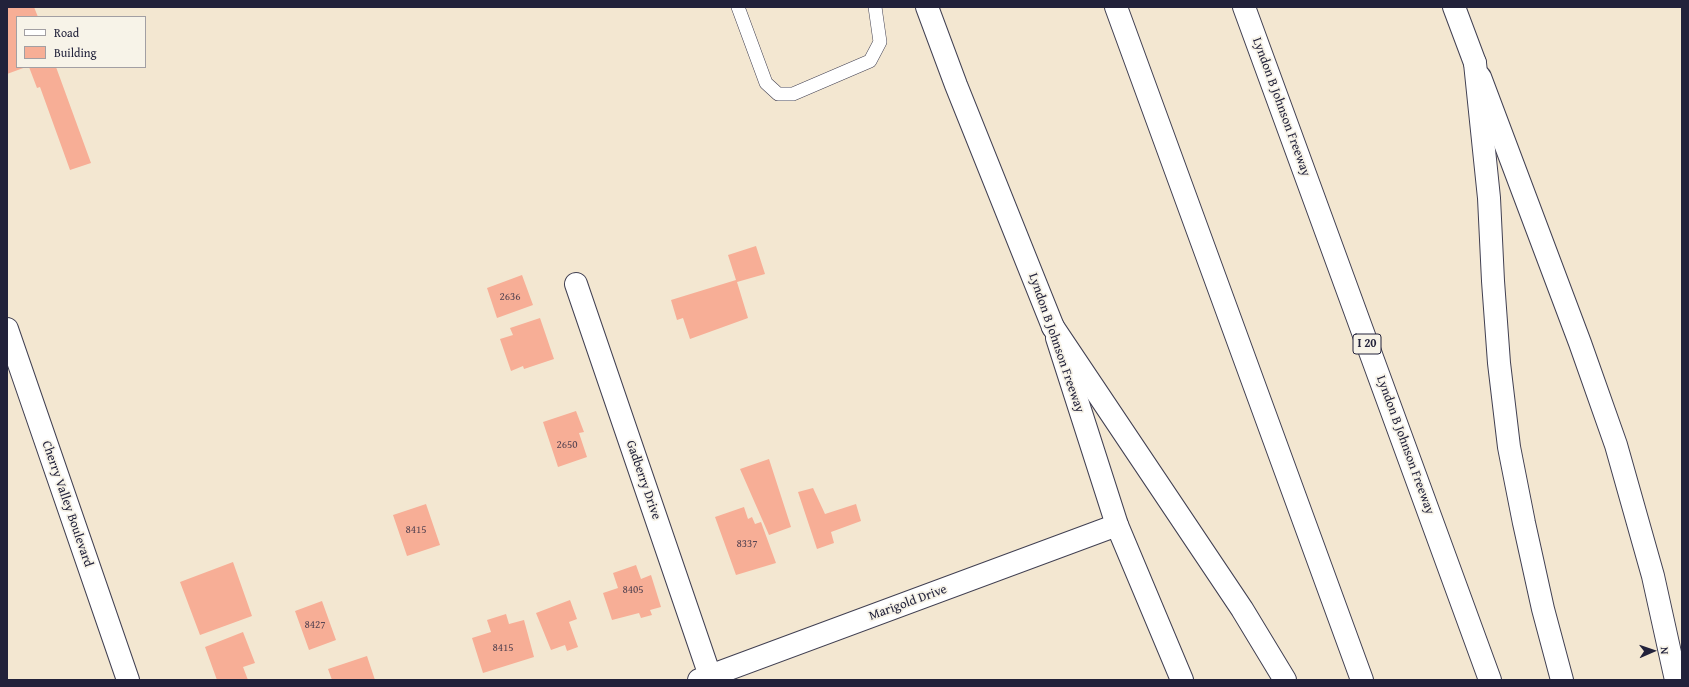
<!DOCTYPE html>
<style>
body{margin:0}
#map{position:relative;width:1689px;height:687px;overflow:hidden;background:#f3e7d1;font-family:"Gentium Book Plus",serif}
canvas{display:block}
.frame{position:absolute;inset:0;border:8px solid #22223b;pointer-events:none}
.legend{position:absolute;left:16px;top:16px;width:130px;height:52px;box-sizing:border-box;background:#f7f3e8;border:1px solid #a29fa3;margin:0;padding:5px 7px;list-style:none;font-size:12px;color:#22223b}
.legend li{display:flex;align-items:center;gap:8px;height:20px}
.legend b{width:20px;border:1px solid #a29fa3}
.north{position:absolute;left:1633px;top:631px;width:40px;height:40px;-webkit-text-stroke:3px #f7f3e8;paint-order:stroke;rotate:88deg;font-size:11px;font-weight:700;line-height:16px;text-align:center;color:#22223b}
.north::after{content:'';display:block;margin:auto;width:14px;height:18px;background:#22223b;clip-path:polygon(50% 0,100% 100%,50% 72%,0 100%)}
</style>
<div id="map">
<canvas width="1689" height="687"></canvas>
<div class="frame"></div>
<ul class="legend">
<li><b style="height:5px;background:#fff"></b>Road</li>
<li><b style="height:11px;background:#f7ae96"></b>Building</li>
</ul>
<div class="north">N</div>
</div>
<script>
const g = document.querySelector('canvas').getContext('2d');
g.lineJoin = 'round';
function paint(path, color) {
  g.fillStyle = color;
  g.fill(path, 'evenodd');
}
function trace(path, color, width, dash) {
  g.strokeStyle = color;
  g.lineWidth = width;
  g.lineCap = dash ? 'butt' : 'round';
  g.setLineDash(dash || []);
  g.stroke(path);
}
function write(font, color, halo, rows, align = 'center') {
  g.font = font + ' "Gentium Book Plus",serif';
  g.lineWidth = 3.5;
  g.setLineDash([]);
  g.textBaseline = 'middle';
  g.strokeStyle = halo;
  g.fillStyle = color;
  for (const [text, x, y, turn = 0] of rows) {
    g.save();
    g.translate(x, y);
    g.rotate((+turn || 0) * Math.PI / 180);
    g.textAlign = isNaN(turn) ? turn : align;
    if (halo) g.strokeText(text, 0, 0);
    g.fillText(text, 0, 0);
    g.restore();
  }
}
const building = new Path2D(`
 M7 7H34L38 17H17V67H26L7 74Z
 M29 67H56L91 163 70 170 40 87 37 88Z
 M756 246 765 274 737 282 748 318 690 339 683 318 677 320 671 300 736 280 728 255Z
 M522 275 533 305 497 318 487 288Z
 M540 318 554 359 524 369 523 366 511 371 500 339 513 335 510 328Z
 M576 411 584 432 579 433 587 457 558 467 543 422Z
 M769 459 791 527 769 535 740 469Z
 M813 488 825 514 856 504 861 521 831 532 834 543 817 549 798 492Z
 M426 504 440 545 407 556 393 515Z
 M744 507 748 519 752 517 755 524 761 522 776 563 736 575 715 517Z
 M233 562 252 616 200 635 180 582Z
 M636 565 641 579 651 575 661 607 650 610 652 615 641 618 639 613 612 620 603 593 618 588 613 573Z
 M570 600 577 619 569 622 578 647 567 651 565 645 551 650 536 613Z
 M322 601 336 640 309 650 295 611Z
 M506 614 509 624 524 620 534 657 483 673 472 638 491 632 487 620Z
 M243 632 255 663 243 667 248 680H217L205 647Z
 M367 656 375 680H332L328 669Z`);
const lane = new Path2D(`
 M738 7 766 83 778 94H793L870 61 880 42 875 7`);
const street = new Path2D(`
 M576 284 710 676
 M7 329 128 680
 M699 680 1117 525`);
const secondary = new Path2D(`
 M1480 77 1580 343 1616 445 1653 576 1676 680
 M1057 338 1117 525 1182 680`);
const primary = new Path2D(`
 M927 7 956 85 1053 327
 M1454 7 1475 63`);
const highway = new Path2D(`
 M1116 7 1362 680
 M1244 7 1490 680
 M1475 63 1489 198 1493 281 1499 363 1509 447 1524 523 1543 609 1562 680
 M1053 327 1242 609 1285 680`);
const numberNames = [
 ["2636",510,297],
 ["2650",567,445],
 ["8415",416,530],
 ["8337",747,544],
 ["8405",633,590],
 ["8427",315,625],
 ["8415",503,648]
];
const shields = [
 [1367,344,28]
];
const shieldNames = [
 ["I 20",1367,344]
];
const streetNames = [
 ["Lyndon B Johnson Freeway",1281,107,70],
 ["Lyndon B Johnson Freeway",1056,343,71],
 ["Lyndon B Johnson Freeway",1405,445,70],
 ["Gadberry Drive",643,480,71],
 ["Cherry Valley Boulevard",67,504,71],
 ["Marigold Drive",908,603,-20]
];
paint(building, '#f7ae96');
trace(lane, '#414052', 14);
trace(street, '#414052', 24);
trace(secondary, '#414052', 24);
trace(primary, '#414052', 24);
trace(highway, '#414052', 24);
trace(lane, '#fff', 13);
trace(street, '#fff', 22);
trace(secondary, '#fff', 22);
trace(primary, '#fff', 22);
trace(highway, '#fff', 22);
write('11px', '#574552', null, numberNames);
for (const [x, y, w] of shields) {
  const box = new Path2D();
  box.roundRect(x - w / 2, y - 10, w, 20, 3);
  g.fillStyle = '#f7f3e8';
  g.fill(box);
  trace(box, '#22223b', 1);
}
write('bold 12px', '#22223b', null, shieldNames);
write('13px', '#22223b', '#f7f3e8', streetNames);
</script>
